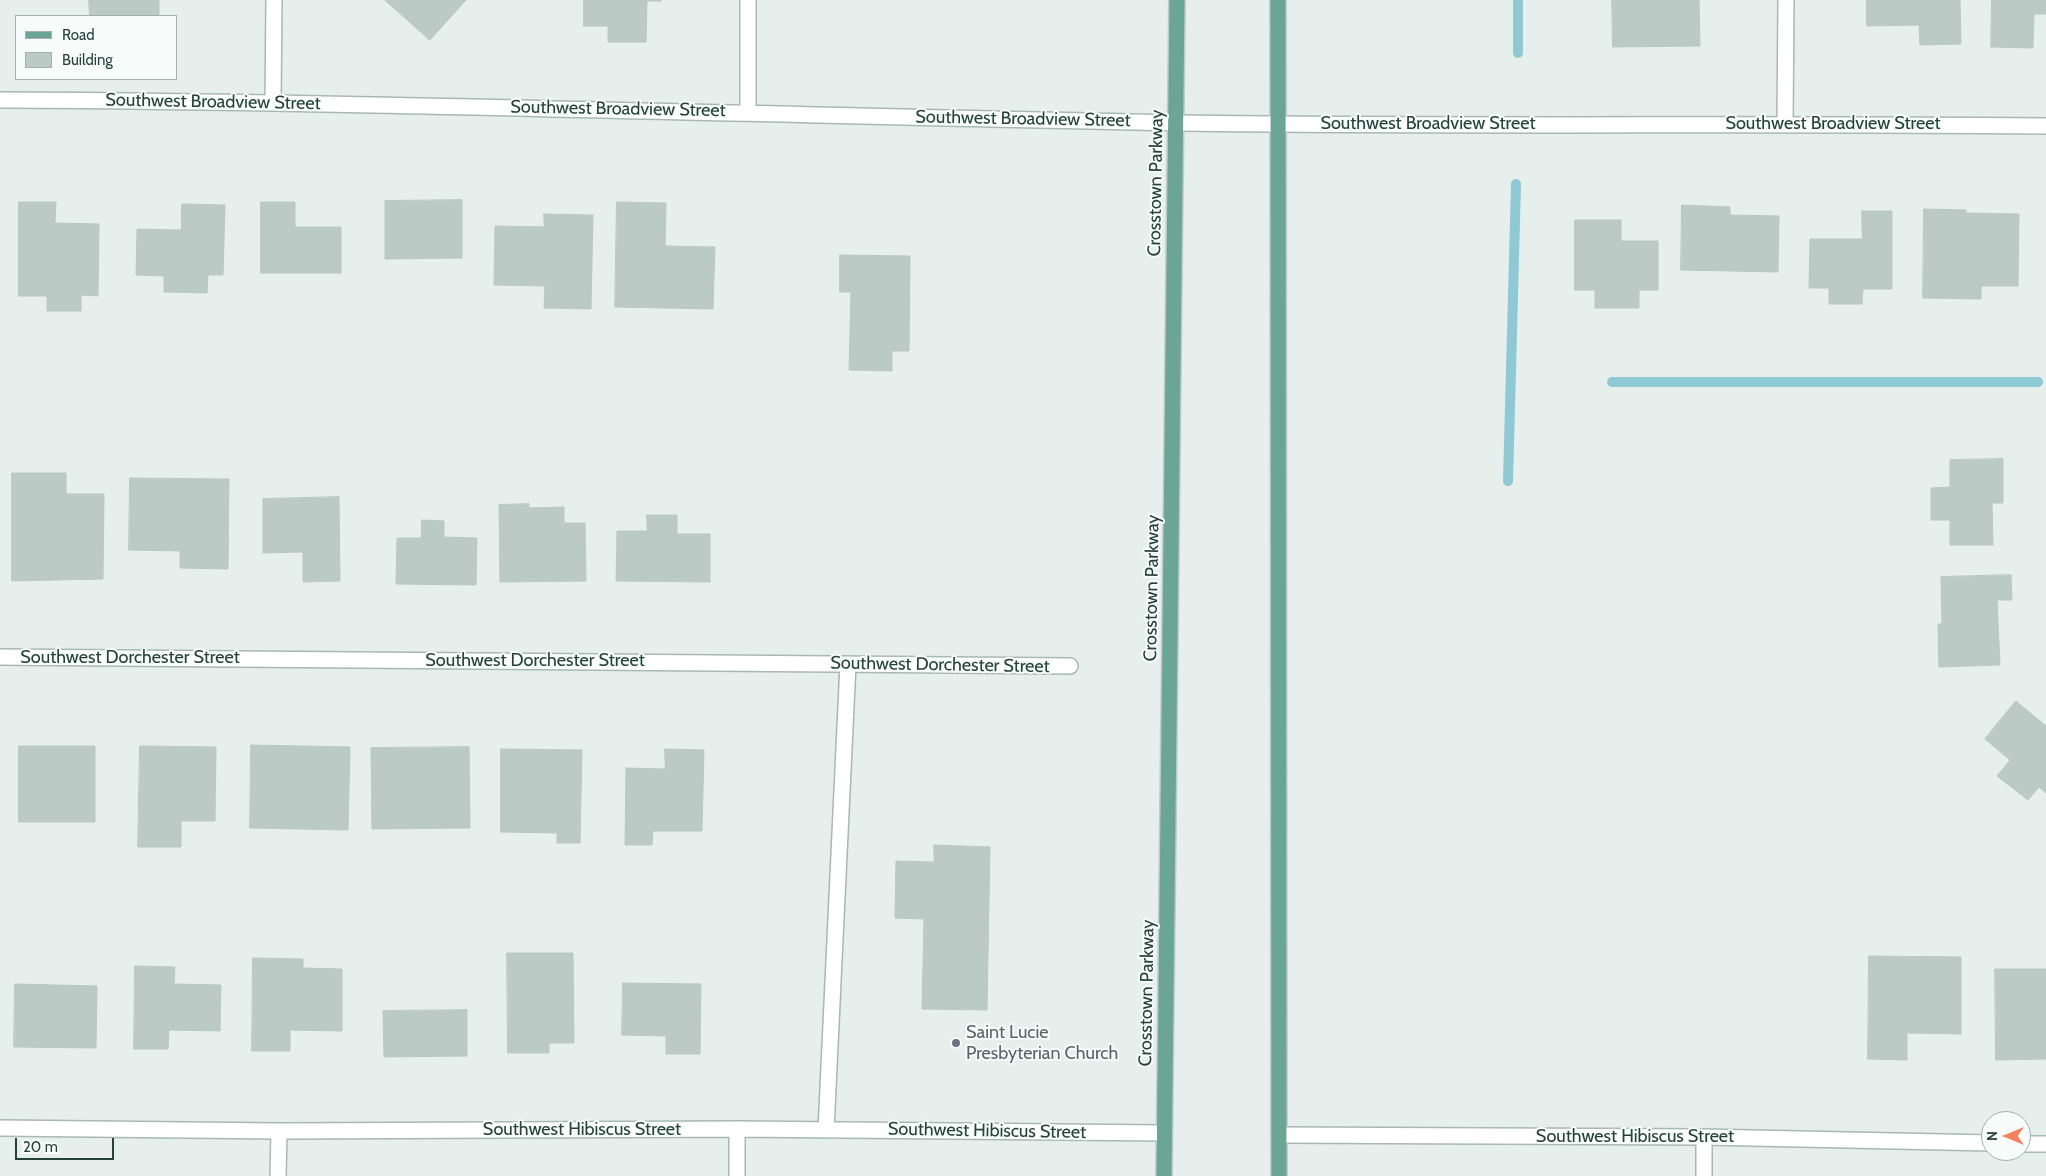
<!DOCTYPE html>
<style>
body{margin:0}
#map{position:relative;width:2046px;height:1176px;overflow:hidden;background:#e6efeb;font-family:Cabin,sans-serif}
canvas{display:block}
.legend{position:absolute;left:15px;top:15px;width:162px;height:65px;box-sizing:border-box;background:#f7fbf9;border:1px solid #a3b1ad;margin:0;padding:6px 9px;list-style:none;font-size:15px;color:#24423a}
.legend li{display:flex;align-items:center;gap:10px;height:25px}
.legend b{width:25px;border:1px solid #a3b1ad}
.north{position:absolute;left:1981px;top:1111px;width:50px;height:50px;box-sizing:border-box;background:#f7fbf9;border:1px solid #a3b1ad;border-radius:50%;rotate:270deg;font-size:14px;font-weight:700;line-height:20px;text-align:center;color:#24423a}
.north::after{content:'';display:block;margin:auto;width:18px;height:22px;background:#f4845f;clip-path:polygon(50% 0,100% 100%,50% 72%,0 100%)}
.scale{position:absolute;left:15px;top:1138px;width:99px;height:22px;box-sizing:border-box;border:2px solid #24423a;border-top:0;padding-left:6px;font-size:15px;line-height:18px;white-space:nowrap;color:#24423a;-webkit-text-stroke:4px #f7fbf9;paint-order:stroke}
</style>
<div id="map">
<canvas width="2046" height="1176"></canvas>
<ul class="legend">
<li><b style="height:6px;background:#6aa596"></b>Road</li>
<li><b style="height:14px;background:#bbcac4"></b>Building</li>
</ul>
<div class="north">N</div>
<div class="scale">20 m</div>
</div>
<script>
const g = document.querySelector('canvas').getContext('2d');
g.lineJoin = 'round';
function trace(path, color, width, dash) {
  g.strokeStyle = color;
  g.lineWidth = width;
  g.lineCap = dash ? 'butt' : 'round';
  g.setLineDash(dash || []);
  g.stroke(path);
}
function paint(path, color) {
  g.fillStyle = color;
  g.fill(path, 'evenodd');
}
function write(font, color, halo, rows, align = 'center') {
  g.font = font + ' Cabin,sans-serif';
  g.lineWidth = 4;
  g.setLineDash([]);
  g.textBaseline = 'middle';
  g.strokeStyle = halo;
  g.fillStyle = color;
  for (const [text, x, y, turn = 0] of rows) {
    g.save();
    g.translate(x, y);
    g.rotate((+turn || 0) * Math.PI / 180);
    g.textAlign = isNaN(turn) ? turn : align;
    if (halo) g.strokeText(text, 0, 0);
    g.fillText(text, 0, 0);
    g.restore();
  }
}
const stream = new Path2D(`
 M1518 53V0
 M1612 382H2038
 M1508 481 1516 184`);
const building = new Path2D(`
 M89 0H159V16H90Z
 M385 0H466L430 40Z
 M584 0H661V1H647L646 42H608V26H584Z
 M1612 0H1699L1700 46 1613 47Z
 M1867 0H1960L1961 44 1920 45 1919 25 1867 26Z
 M1992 0H2046V14H2034L2033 48 1991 47Z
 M462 200V258L385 259V201Z
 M19 202H56L55 223 99 224 98 296 81 295V311H47V296H19Z
 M261 202H295V227H341V273H261Z
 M617 202 666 203 665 246 715 247 713 309 615 307Z
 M182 204 225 205 223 275H208L207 293 164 292V276L136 275 137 229 181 230Z
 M1682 205 1730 207V215L1779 216 1778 272 1681 270Z
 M1924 209 1966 210V213L2019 214 2018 286H1981V299L1923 298Z
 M1862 211H1892V289H1863L1862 304H1829V288H1809L1810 239H1862Z
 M544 214 593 215 591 309 544 308 545 286 494 285 495 226 544 227Z
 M1575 220H1621V241H1658V290H1639V308H1595V290H1575Z
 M840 255 910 256 909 351H892V371L849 370 851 292H840Z
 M2003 459V503H1992L1993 545H1950V520H1931V488L1950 487V460Z
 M12 473H66V494H104L103 579 12 581Z
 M130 478 229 479 228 569 180 568V551L129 550Z
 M339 497 340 581 303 582V552L263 553V499Z
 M529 504V508L564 507V523H585L586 581 500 582 499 505Z
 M647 515H677V534H710V582L616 581 617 531H647Z
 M422 520 444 521V537L477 538 476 585 396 584 397 538H421Z
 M2011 575 2012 600H1997L2000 665 1939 667 1938 624H1942L1941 577Z
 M2016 701 2046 726V793L2039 787 2028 800 1997 776 2010 760 1985 739Z
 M251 745 350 747 348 830 250 828Z
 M19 746H95V822H19Z
 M140 746 216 747 215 821H181V847H138Z
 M469 747 470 828 372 829 371 748Z
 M501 749 582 750 580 843H557V833L501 832Z
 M665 749 704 750 702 831H653L652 845H625L626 768 665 769Z
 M934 845 990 847 987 1010 922 1009 924 919 895 918 896 861 934 862Z
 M507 953H573L574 1043H549V1053H508Z
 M1869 956 1961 957V1034L1907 1033V1060L1868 1059Z
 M253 958 303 959V968L342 969V1031L290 1030V1051H252Z
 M135 966 175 967 174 984 221 985 220 1031 169 1030 168 1049H134Z
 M1995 969H2046V1059L1996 1060Z
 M623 983 701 984 700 1054H666V1036L622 1035Z
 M15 984 97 986 96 1048 14 1047Z
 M467 1010V1056L384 1057 383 1011Z`);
const minor = new Path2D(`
 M0 100C394 102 788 116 1182 123 1470 127 1758 123 2046 126
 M273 102 274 0
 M748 112V0
 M1785 123 1786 0
 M0 657 1070 666
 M0 1128 279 1131 737 1129 1164 1133
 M826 1130 848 664
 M1280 1135 1704 1137 1991 1143
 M2021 1144H2046
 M278 1176 279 1131
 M737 1176V1129
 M1704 1176V1137`);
const major = new Path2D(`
 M1278 0 1279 1176
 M1164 1176 1177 0`);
const markers = [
 [956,1043,5,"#6b7280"]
];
const streetNames = [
 ["Southwest Broadview Street",213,102,1],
 ["Southwest Broadview Street",618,109,1],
 ["Southwest Broadview Street",1023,119,1],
 ["Southwest Broadview Street",1428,124],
 ["Southwest Broadview Street",1833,124],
 ["Crosstown Parkway",1156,183,-89],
 ["Crosstown Parkway",1152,588,-89],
 ["Southwest Dorchester Street",130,658],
 ["Southwest Dorchester Street",535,661],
 ["Southwest Dorchester Street",940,665,1],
 ["Crosstown Parkway",1147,993,-89],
 ["Southwest Hibiscus Street",582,1130],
 ["Southwest Hibiscus Street",987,1131,1],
 ["Southwest Hibiscus Street",1635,1137]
];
const worshipNames = [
 ["Saint Lucie",966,1033],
 ["Presbyterian Church",966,1054]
];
trace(stream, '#8ec9d4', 10);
paint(building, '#bbcac4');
trace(building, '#b8c9c2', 1);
trace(minor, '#a8b8b2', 18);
trace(major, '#c2cac8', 18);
trace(minor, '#fff', 15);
trace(major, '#6aa596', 15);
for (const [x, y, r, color] of markers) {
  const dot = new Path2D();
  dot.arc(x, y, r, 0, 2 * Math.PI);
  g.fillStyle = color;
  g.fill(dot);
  trace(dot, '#f7fbf9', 2);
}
write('18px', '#24423a', '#f7fbf9', streetNames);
write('18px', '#5b616d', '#f7fbf9', worshipNames, 'left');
</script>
